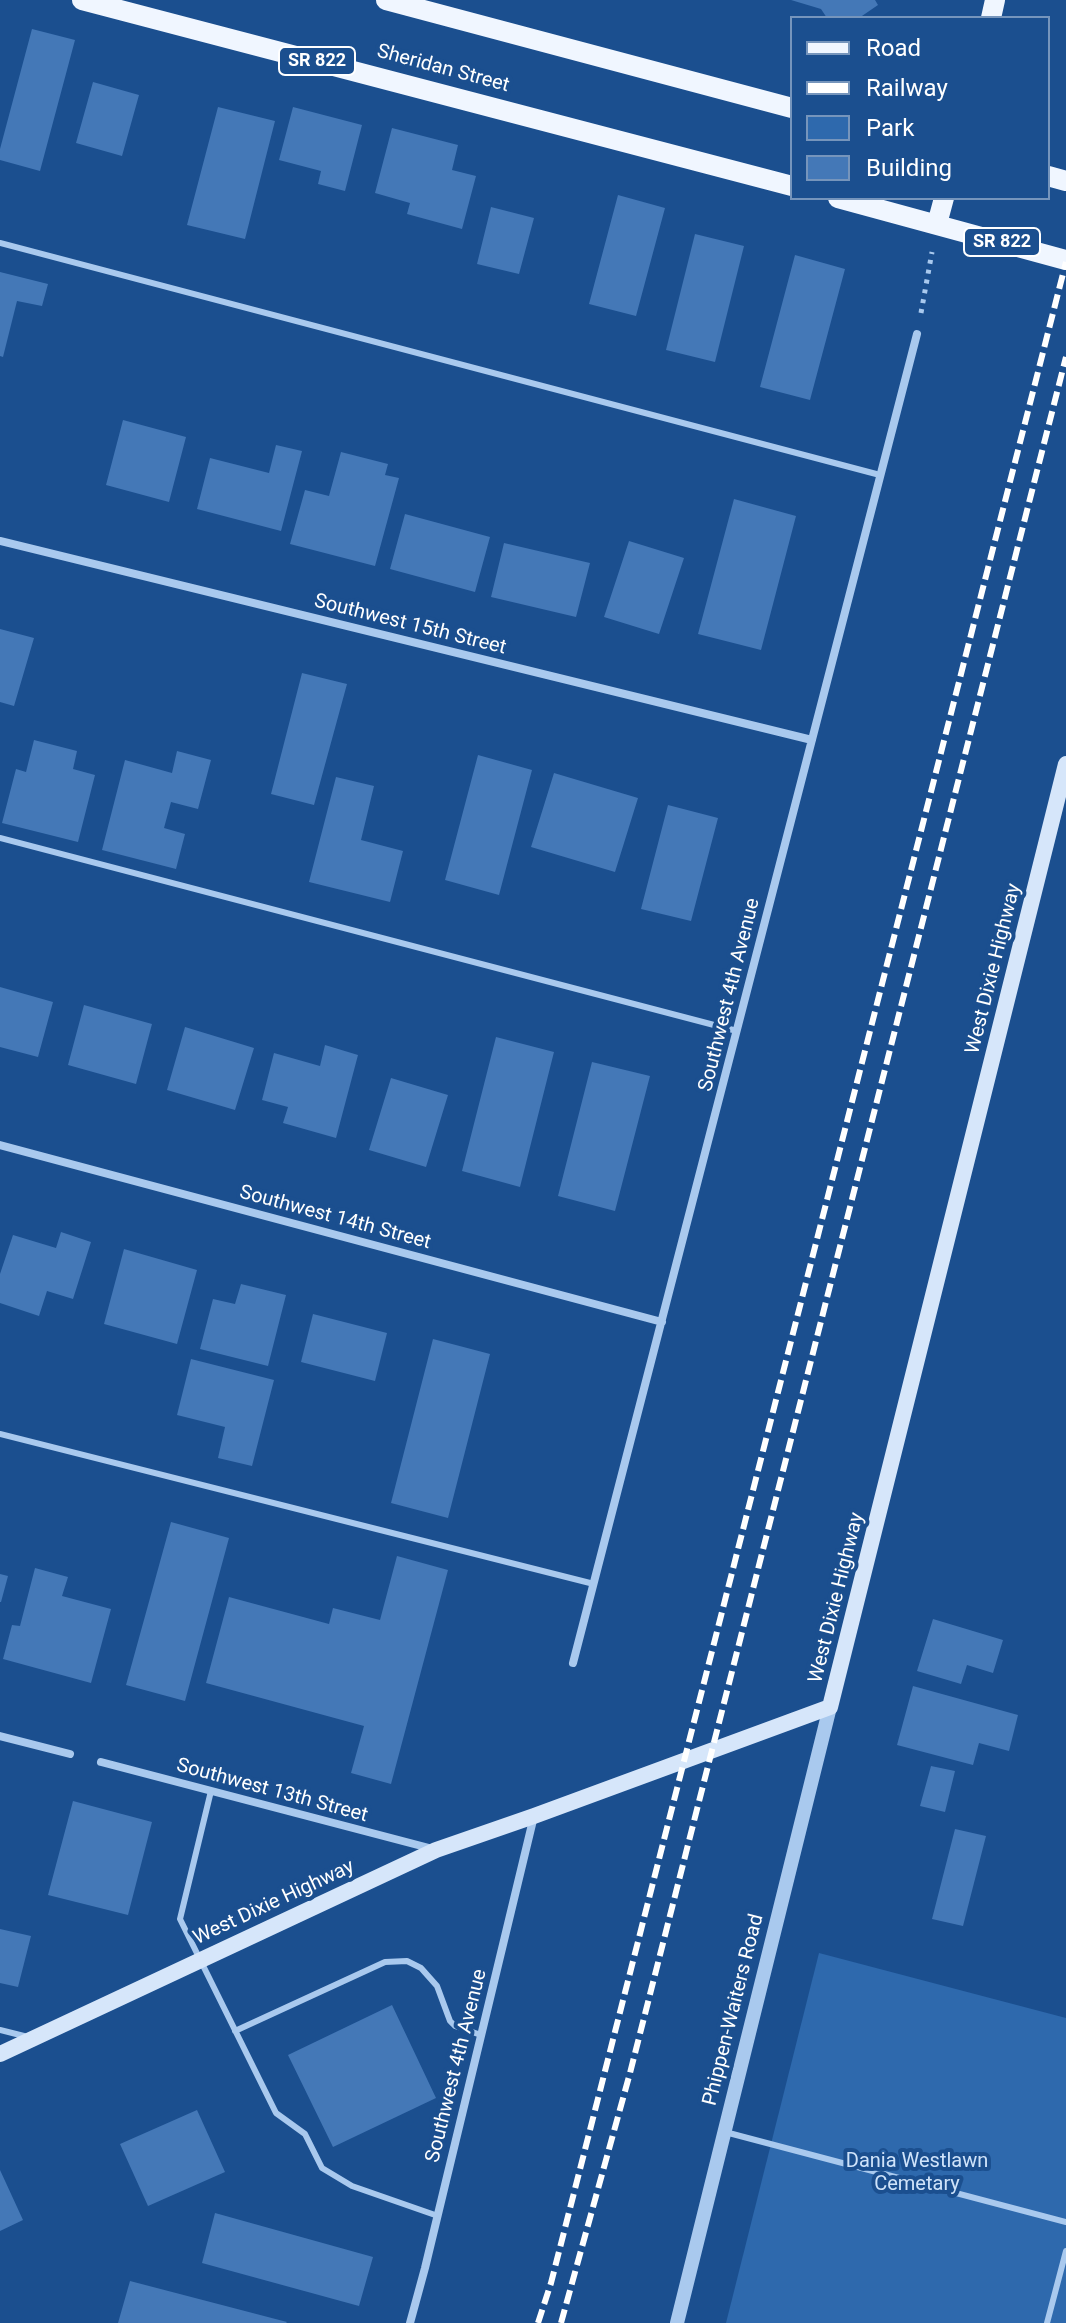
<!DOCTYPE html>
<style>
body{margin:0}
#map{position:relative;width:1066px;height:2323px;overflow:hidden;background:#1b4f8f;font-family:Roboto,sans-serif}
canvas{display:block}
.legend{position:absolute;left:790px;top:16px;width:260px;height:184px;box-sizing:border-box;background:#1b4f8f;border:2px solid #7695bc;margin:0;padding:10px 14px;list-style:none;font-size:24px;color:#fff}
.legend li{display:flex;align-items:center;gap:16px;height:40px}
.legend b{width:40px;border:2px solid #7695bc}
</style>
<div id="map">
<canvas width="1066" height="2323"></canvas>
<ul class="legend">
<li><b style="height:10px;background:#f0f6ff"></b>Road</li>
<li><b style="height:10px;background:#fff"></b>Railway</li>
<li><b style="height:22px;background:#2e69ad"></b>Park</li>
<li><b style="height:22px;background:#4478b7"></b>Building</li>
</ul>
</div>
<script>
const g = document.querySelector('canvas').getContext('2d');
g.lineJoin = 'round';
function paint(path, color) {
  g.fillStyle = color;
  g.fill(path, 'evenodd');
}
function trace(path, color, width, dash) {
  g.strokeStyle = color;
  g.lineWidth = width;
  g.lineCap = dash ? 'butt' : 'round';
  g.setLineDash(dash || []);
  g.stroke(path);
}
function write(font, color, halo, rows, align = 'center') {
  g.font = font + ' Roboto,sans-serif';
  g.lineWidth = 8;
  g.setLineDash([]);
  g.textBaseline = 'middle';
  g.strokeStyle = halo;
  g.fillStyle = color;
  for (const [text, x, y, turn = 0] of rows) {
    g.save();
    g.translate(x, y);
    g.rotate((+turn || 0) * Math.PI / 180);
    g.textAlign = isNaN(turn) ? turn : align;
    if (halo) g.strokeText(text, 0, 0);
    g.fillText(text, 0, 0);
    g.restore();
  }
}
const green = new Path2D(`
 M819 1953 1066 2018V2323H726Z`);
const building = new Path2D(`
 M791 0H875L878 5 859 18H827L821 9Z
 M32 29 75 40 40 171 0 160V149Z
 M93 82 139 95 122 156 76 143Z
 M218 107 275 121 245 239 187 225Z
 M293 107 362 125 345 191 318 184 321 171 279 160Z
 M392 128 458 145 452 170 476 176 462 229 407 214 410 203 375 193Z
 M618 195 665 208 636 316 589 304Z
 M491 207 534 218 519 274 477 264Z
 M695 234 744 246 715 362 666 350Z
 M795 255 845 269 810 400 760 387Z
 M0 272 48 284 42 306 17 301 3 357 0 356Z
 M123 420 186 437 169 502 106 485Z
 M276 445 302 451 281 531 197 509 210 458 269 473Z
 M341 452 388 464 385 475 399 478 375 566 290 544 305 490 329 496Z
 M734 499 796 516 761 650 698 634Z
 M405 514 490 537 475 592 390 569Z
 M629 541 684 558 659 634 604 617Z
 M504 543 590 563 576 617 491 597Z
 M0 629 34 638 14 706 0 702Z
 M302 673 347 684 314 805 271 794Z
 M34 740 77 751 73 769 95 775 78 842 2 823 16 769 26 772Z
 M177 751 211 760 198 809 171 802 164 828 185 834 176 869 102 850 125 760 172 773Z
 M478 755 532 770 499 895 445 880Z
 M554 773 638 798 615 872 531 847Z
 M336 777 374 786 361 840 403 851 390 902 309 882Z
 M668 805 718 818 691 921 641 909Z
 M0 987 53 1002 38 1057 0 1047Z
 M84 1005 152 1024 136 1084 68 1065Z
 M185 1027 254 1048 235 1110 167 1090Z
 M496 1037 554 1052 520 1187 462 1171Z
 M325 1045 358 1055 336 1138 283 1123 288 1107 262 1100 274 1053 320 1066Z
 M592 1062 650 1076 615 1211 558 1196Z
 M391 1078 448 1095 426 1167 369 1150Z
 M61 1232 91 1242 73 1299 47 1291 39 1316 0 1303V1274L13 1235 56 1248Z
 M124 1249 197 1270 177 1344 104 1324Z
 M241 1284 286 1295 268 1366 200 1349 213 1299 235 1304Z
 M313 1314 387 1333 375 1381 301 1362Z
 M433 1339 490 1354 448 1518 391 1503Z
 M191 1359 274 1380 252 1466 218 1458 225 1427 177 1415Z
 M171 1522 229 1538 185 1701 126 1685Z
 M397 1556 448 1570 391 1784 351 1773 364 1726 206 1683 229 1597 329 1624 333 1608 380 1620Z
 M35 1568 68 1577 62 1596 111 1609 91 1683 3 1659 12 1625 20 1626Z
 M0 1574 8 1576 1 1602H0Z
 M933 1619 1003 1640 993 1673 967 1665 961 1684 917 1671Z
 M913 1686 1018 1715 1009 1751 979 1743 973 1765 897 1745Z
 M931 1766 955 1771 945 1812 920 1806Z
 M73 1801 152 1822 128 1915 48 1895Z
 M955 1829 986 1836 963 1926 932 1919Z
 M0 1929 31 1936 18 1987 0 1983Z
 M392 2005 436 2098 333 2147 288 2055Z
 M197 2110 225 2172 148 2206 120 2144Z
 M0 2170 23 2220 0 2231Z
 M215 2213 373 2257 359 2306 202 2263Z
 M130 2281 287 2322 286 2323H118Z`);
const path = new Path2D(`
 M921 313 932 252`);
const service = new Path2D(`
 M0 243 880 475
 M0 838 737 1031
 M0 1434 594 1584
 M211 1791 180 1919 276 2113 305 2134 322 2168 352 2186 438 2216
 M0 2030 28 2037
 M235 2031 385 1962 407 1961 421 1968 437 1986 450 2021 455 2026 481 2035
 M725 2132 1066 2222
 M1047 2323 1066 2251`);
const minor = new Path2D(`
 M0 541 812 740
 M0 1145 662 1322
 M573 1663 917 334
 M0 1736 70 1754
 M101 1762 433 1849
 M410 2323 425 2268 534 1816`);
const tertiary = new Path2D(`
 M677 2323 830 1707`);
const secondary = new Path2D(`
 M0 2054 436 1850 534 1816 830 1707 1066 764`);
const primary = new Path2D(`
 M82 0 792 186
 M386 0 792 108
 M991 18 995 0
 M1048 176 1066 181
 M838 198 1066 260
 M937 224 944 198`);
const rail = new Path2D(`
 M538 2323 551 2283 1066 262
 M561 2323 630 2073 1066 357`);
const shields = [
 [317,61,76],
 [1002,242,76]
];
const shieldNames = [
 ["SR 822",317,61],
 ["SR 822",1002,242]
];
const streetNames = [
 ["Sheridan Street",443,69,15],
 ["Southwest 15th Street",410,625,14],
 ["West Dixie Highway",994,969,-76],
 ["Southwest 4th Avenue",730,995,-76],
 ["Southwest 14th Street",335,1218,15],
 ["West Dixie Highway",837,1598,-76],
 ["Southwest 13th Street",272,1791,15],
 ["West Dixie Highway",274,1903,-25],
 ["Phippen-Waiters Road",734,2010,-76],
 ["Southwest 4th Avenue",457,2066,-76]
];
const parkNames = [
 ["Dania Westlawn",917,2162],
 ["Cemetary",917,2185]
];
paint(green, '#2e69ad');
paint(building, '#4478b7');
trace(path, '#a9c9ee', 5, [4, 6]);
trace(service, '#a9c9ee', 6);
trace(minor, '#a9c9ee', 8);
trace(tertiary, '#a9c9ee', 14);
trace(secondary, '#d6e6fa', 16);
trace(primary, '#f0f6ff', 20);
trace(rail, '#fff', 6, [14, 6]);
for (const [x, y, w] of shields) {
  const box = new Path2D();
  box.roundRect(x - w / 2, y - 14, w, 28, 6);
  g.fillStyle = '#1b4f8f';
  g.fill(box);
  trace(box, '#fff', 2);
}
write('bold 18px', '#fff', null, shieldNames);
write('20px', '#fff', '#1b4f8f', streetNames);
write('20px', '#cfe3fa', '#1b4f8f', parkNames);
</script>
